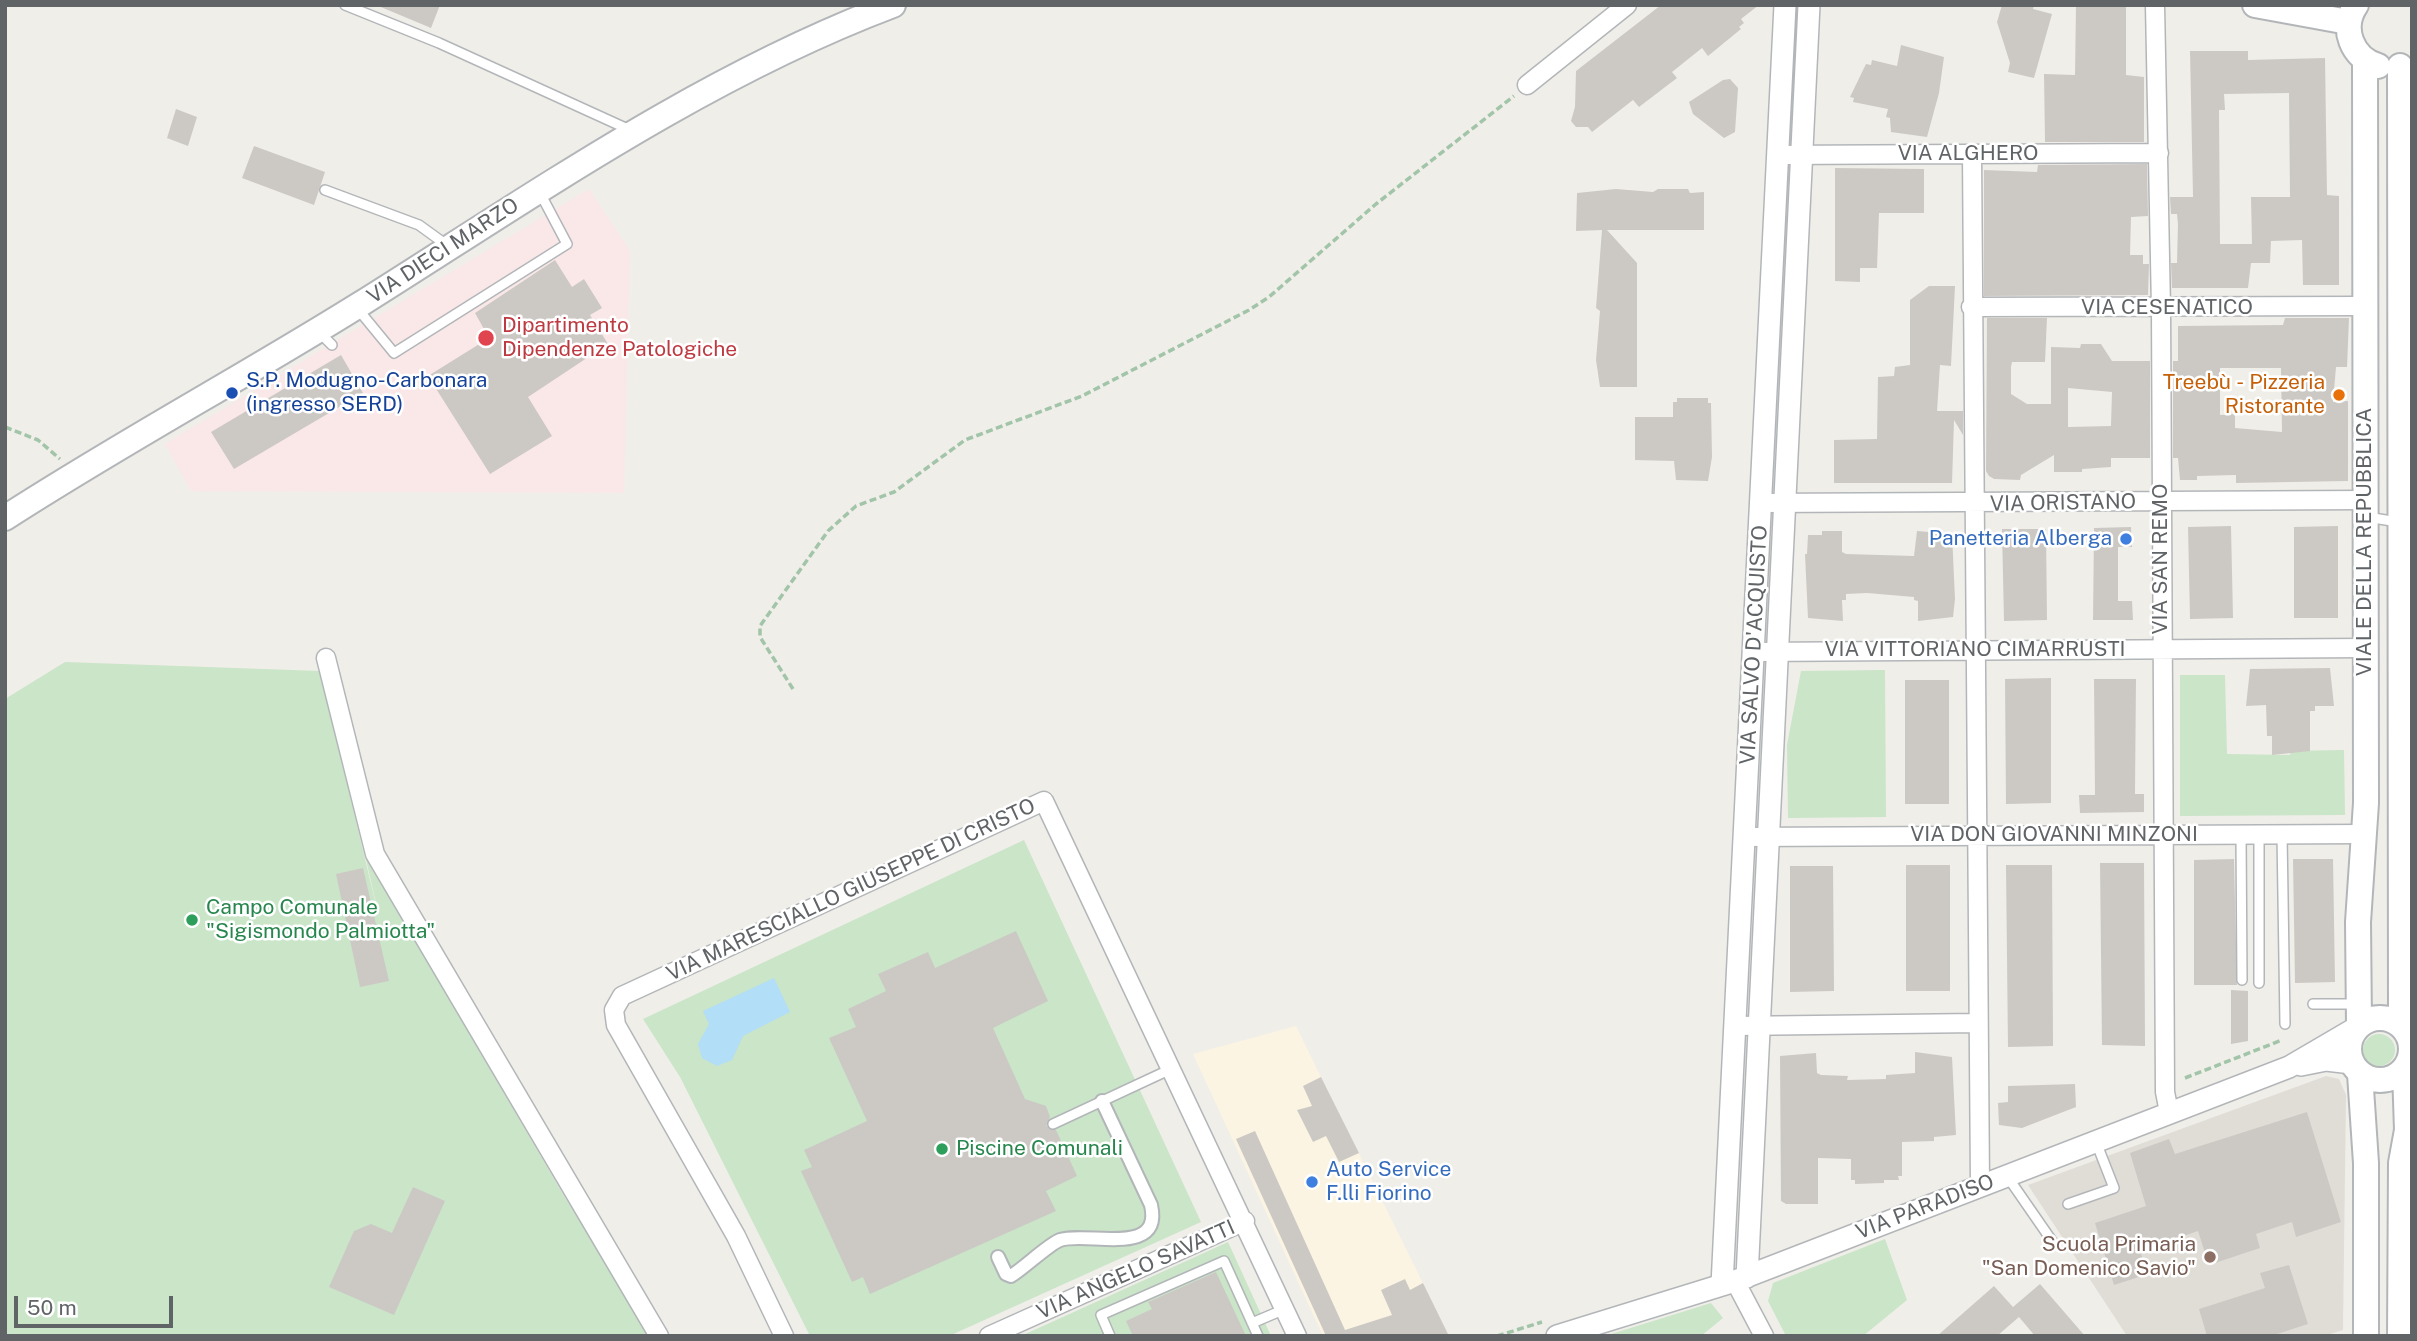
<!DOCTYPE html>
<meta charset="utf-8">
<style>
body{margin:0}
#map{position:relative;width:2417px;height:1341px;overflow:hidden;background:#f0eee9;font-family:"Public Sans",sans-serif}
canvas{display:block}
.frame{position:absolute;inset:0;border:7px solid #606467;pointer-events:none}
.scale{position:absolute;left:14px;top:1296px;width:159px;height:32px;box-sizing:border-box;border:4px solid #606467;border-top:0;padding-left:9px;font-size:21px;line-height:24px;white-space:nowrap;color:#606467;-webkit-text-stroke:5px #fff;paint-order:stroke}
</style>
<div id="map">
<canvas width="2417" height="1341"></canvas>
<div class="frame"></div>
<div class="scale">50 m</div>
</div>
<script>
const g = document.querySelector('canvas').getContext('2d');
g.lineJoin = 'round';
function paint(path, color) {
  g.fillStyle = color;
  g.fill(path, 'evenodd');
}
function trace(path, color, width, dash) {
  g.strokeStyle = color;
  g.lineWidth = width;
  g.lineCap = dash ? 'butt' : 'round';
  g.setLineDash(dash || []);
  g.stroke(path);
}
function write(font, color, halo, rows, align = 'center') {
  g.font = font + ' "Public Sans",sans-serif';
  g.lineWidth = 5;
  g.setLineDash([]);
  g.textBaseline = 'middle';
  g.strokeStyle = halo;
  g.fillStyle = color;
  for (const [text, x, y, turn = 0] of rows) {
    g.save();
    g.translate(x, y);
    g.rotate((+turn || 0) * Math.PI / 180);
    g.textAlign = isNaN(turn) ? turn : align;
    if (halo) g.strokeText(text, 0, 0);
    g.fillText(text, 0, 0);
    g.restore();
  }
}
const commercial = new Path2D(`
 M1296 1026 1321 1077 1449 1336H1323L1193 1054Z`);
const education = new Path2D(`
 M2326 1076 2339 1079 2346 1095 2343 1330 2324 1336H2127L2028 1185Z`);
const medical = new Path2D(`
 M589 189 630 251 624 493 191 491 165 444Z`);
const green = new Path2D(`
 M65 662 320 671 383 934 365 855 564 1196 652 1336H5V699Z
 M1885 670 1886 817 1788 818 1787 745 1801 671Z
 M2180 675H2225L2227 754 2290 755 2291 751 2344 750 2345 815 2180 816Z
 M1024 840 1201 1222 949 1336H810L680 1077 643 1019Z
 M2363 1050a16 16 0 1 1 32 0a16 16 0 1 1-32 0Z
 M1885 1239 1907 1300 1863 1336H1786L1768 1301 1773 1283Z
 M1228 1242 1271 1336H1021Z
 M1711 1303 1723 1318 1701 1336H1605Z`);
const water = new Path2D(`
 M774 978 790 1012 743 1036 732 1060 717 1066 702 1058 698 1044 709 1024 703 1011Z`);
const building = new Path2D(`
 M376 5H440L431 28Z
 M1661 5H1759L1741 19 1744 23 1739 27 1741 29 1708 56 1702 48 1672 72 1677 78 1639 107 1633 100 1592 132 1588 127H1576L1571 121 1575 107 1576 71Z
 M2002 5H2034L2033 9 2052 14 2034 78 2008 72 2010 63 1997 22Z
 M2076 5H2126V75L2144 77V142H2045L2044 74 2075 75Z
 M1901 45 1944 57 1939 93 1927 137 1891 132 1890 118 1886 117 1888 109 1853 102 1854 98 1850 97 1866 64 1871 65 1872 60 1897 66Z
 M2190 51H2248V60L2325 58 2327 195 2339 196V285H2303L2302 240 2271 241 2270 263H2251L2248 288H2172L2171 263H2177L2178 224 2177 214H2171L2170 197H2193ZM2289 93 2290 197H2251L2252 244H2220L2219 110H2225L2224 94Z
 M1730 79 1738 88 1735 132 1724 138 1693 114 1689 102 1723 80Z
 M176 109 197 117 188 146 167 138Z
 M254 146 325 172 314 205 242 178Z
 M2147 164 2148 216 2131 217 2130 255H2143V264H2149L2148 295 1984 296V170L2037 172 2038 165Z
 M1835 168 1924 169V213H1879L1877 268H1860V282L1835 281Z
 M1616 189 1653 192 1658 189H1688L1690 193 1704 192V230H1607L1637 263V387H1600L1596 360 1600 311 1596 308 1602 230 1576 231 1577 193Z
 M555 260 572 287 584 279 602 308 590 315 608 344 528 397 552 436 490 474 428 376 489 338 475 313Z
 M1929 286H1955L1951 366 1940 365 1937 411H1963V435L1954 420 1952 483H1834V440L1877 439 1878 377 1894 376 1895 367 1910 365V300Z
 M1987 318H2047L2045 362H2012L2011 367V394L2027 404H2051V347L2080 348 2081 344H2101L2112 361H2150V458H2111V467L2082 469V472H2054V455L2021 475 2020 480 1994 479 1989 476 1986 471ZM2068 388 2112 392 2111 426 2068 427Z
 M2285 318H2349L2347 367H2336L2333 402 2348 401V481L2236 483V475L2197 476V480H2180L2178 458H2173V361H2178V326L2283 325ZM2220 368H2281L2282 432 2235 428V414L2220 415Z
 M341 355 363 393 234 469 211 432Z
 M1677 398H1708V403H1711L1712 457 1708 481 1676 480 1674 461 1635 460V417H1673V402H1677Z
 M2231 526 2233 618 2190 619 2188 527Z
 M2338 526V618H2294V527Z
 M2131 527 2132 547H2118V601H2132L2133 620H2093L2094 528Z
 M2002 529H2046L2047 620 2004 621Z
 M1822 531H1842V552L1846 554 1914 556 1917 531 1952 534 1955 599 1953 617 1918 621V601L1914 600V597L1867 593 1846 594V600H1842L1843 621 1808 618 1805 554H1807L1808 535H1822Z
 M2330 668 2334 706H2315V711H2310V751L2272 755V736H2267L2266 705 2246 706 2250 669Z
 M2051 678V803L2006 804 2005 679Z
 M2094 679H2136L2135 794H2144V812L2080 813 2079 795H2095Z
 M1905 680H1949V804H1905Z
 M2234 859 2237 985H2194V860Z
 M2293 859H2333L2335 982 2295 983Z
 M2100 863H2144L2145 1046 2102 1045Z
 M1906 865H1950V991H1906Z
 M2006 865H2052L2053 1046 2008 1047Z
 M1790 866H1833L1834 991 1790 992Z
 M363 868 389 981 360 987 336 874Z
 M1016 931 1048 1001 993 1028 1025 1099 1046 1106 1050 1117 1046 1126 1056 1130 1077 1176 1046 1191 1056 1211 870 1294 863 1277 852 1282 801 1171 812 1167 804 1150 867 1121 829 1038 856 1027 848 1009 886 991 878 974 928 952 935 968Z
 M2231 990 2248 991V1041L2231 1044Z
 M1915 1052 1952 1057 1956 1135 1934 1137V1141L1902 1142V1176H1898L1899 1180H1884V1183L1855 1184V1180H1851V1159L1818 1158V1204H1786L1781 1201 1780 1056 1816 1053 1817 1073 1821 1075 1848 1076 1847 1080 1886 1079V1075L1915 1073Z
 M1321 1077 1359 1153 1339 1162 1326 1136 1313 1142 1297 1110 1312 1106 1303 1086Z
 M2075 1084 2076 1107 2022 1128 1999 1125 1998 1103 2008 1102V1086Z
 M2307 1112 2341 1222 2296 1237 2292 1222 2256 1234 2260 1248 2209 1265 2198 1231 2140 1251 2148 1274 2114 1285 2095 1223 2146 1206 2130 1153 2169 1139 2175 1154Z
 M1255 1131 1345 1330 1392 1315 1381 1290 1405 1279 1410 1290 1423 1283 1449 1336H1326L1236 1139Z
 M413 1187 445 1201 394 1315 329 1287 354 1231 371 1224 392 1233Z
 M2289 1265 2308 1324 2271 1336H2207L2199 1309 2265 1288 2260 1273Z
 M1216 1272 1246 1336H1133L1126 1321 1152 1309 1148 1302Z
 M2040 1284 2085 1336H2035L2019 1317 1997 1336H1937L1994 1286 2013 1307Z`);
const path = new Path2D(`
 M5 427 38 440 60 459
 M793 689 760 637V626L828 531 856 506 894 492 965 440 1082 396 1249 310 1269 297 1376 204 1514 96
 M2185 1078 2282 1040
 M1497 1336 1542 1322`);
const service = new Path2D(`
 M345 5 439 43 630 130
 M325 190 419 225 448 246
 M357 308 394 353 567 244 539 191
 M318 331 332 345
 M2367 517 2398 522
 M2282 834 2285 1024
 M2241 835 2242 980
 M2259 983V835
 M2313 1004H2357
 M1053 1124 1171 1069
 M2007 1176 2052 1241
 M2068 1204 2114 1188 2096 1142
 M1252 1323 1285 1309
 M1110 1336 1101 1315 1224 1261 1258 1336`);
const pedestrian = new Path2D(`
 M998 1257 1006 1274 1011 1276C1024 1268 1049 1244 1060 1240 1087 1231 1163 1258 1151 1205L1102 1101`);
const minor = new Path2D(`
 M2155 5 2161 309 2165 1092 2169 1112
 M1527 85 1627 5
 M1972 154 1980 1185
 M1778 155 2159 153
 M1971 307 2364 306
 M1761 503 2365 500
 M1753 652 2365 648
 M326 658 375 854 659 1336
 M1744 837 2364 834
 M1735 1026 1977 1023
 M1735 1281 1764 1336
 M784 1336 736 1236 616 1025 614 1010 622 996 1044 801 1297 1336
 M989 1336 1245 1221`);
const tertiary = new Path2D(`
 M2410 1058 2412 1056
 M2301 1065 2326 1060 2352 1063
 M1747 1277 1809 5
 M1722 1285 1785 5
 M1557 1336 1735 1281 2289 1067 2354 1029`);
const secondary = new Path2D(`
 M2255 5 2348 22
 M2356 5C2340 28 2352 58 2378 66
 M2400 66 2401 1023
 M5 518C121 443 242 378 359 305 531 197 702 77 893 5
 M2349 1049a31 31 0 1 1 62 0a31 31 0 1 1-62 0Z
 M2359 1025 2358 922 2366 803 2365 60
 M2360 1074 2366 1163V1336
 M2400 1336 2401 1163 2407 1130 2405 1070`);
const markers = [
 [486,338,9,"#e0444e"],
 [232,393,7,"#1a4fb4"],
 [2339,395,7,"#e8710a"],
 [2126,539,7,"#3f7fe0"],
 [192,920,7,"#2e9e5b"],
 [942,1149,7,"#2e9e5b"],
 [1312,1182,7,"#3f7fe0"],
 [2210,1257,7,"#8d6e63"]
];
const streetNames = [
 ["VIA ALGHERO",1968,154],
 ["VIA DIECI MARZO",443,251,-33],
 ["VIA CESENATICO",2167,308],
 ["VIA ORISTANO",2063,503,-1],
 ["VIALE DELLA REPUBBLICA",2365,542,-90],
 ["VIA SAN REMO",2161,559,-90],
 ["VIA SALVO D'ACQUISTO",1754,645,-87],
 ["VIA VITTORIANO CIMARRUSTI",1975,650],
 ["VIA DON GIOVANNI MINZONI",2054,835],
 ["VIA MARESCIALLO GIUSEPPE DI CRISTO",851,890,-25],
 ["VIA PARADISO",1925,1207,-21],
 ["VIA ANGELO SAVATTI",1136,1270,-24]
];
const healthNames = [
 ["Dipartimento",502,326],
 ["Dipendenze Patologiche",502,350]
];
const transitNames = [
 ["S.P. Modugno-Carbonara",246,381],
 ["(ingresso SERD)",246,405]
];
const foodNames = [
 ["Treebù - Pizzeria",2325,383],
 ["Ristorante",2325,407]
];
const shopNames = [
 ["Panetteria Alberga",2112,539],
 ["Auto Service",1326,1170,"left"],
 ["F.lli Fiorino",1326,1194,"left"]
];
const leisureNames = [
 ["Campo Comunale",206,908],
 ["\"Sigismondo Palmiotta\"",206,932],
 ["Piscine Comunali",956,1149]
];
const educationNames = [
 ["Scuola Primaria",2196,1245],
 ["\"San Domenico Savio\"",2196,1269]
];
paint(commercial, '#fbf4e3');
paint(education, '#e0ddd7');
paint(medical, '#fae8e8');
paint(green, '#cae5c8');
paint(water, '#b2def7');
paint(building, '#ccc9c5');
trace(service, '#b3b6b9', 12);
trace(pedestrian, '#b3b6b9', 16);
trace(minor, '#b3b6b9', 21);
trace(tertiary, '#b3b6b9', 24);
trace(secondary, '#b3b6b9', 28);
trace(path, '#a2c5a9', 3.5, [7, 3.5]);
trace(service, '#fff', 9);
trace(pedestrian, '#fff', 12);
trace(minor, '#fff', 18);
trace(tertiary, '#fff', 21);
trace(secondary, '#fff', 24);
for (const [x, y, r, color] of markers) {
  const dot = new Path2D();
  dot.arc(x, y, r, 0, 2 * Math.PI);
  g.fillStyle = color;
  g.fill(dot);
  trace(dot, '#fff', 2.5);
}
write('21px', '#606467', '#fff', streetNames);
write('21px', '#be3a42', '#fff', healthNames, 'left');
write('21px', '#164399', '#fff', transitNames, 'left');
write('21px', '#c56008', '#fff', foodNames, 'right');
write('21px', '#366cbe', '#fff', shopNames, 'right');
write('21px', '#27864d', '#fff', leisureNames, 'left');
write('21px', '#785e54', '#fff', educationNames, 'right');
</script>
